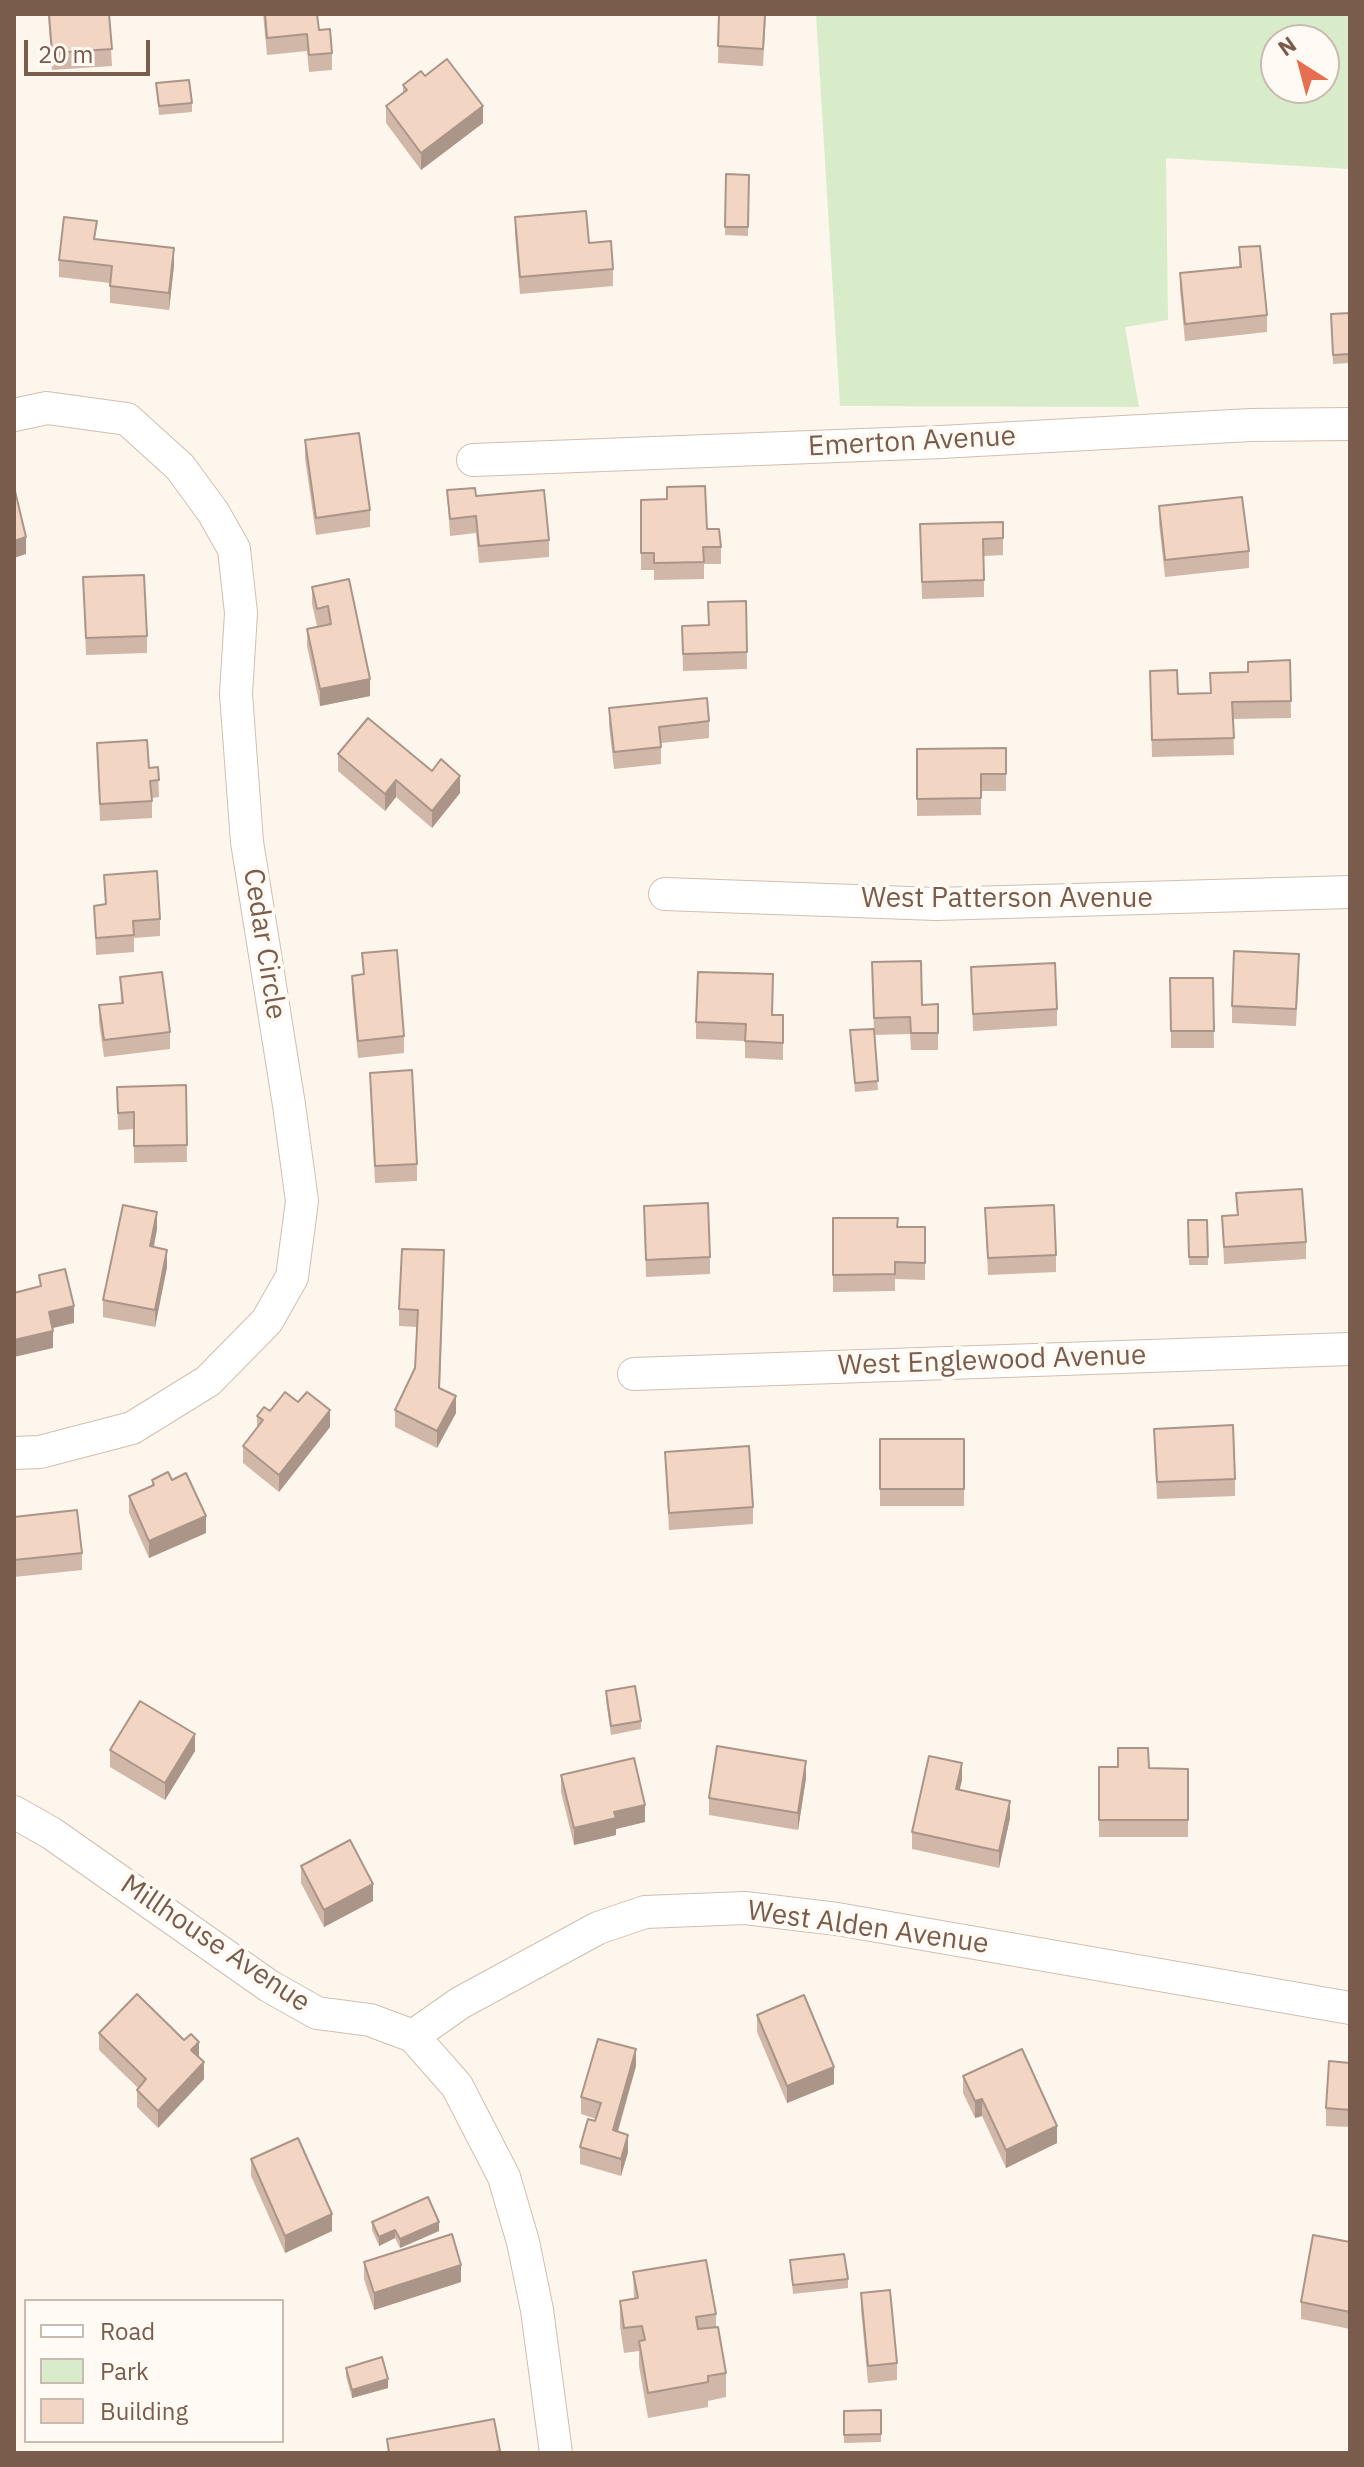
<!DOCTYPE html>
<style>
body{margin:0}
#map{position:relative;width:1364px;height:2467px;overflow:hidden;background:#fdf6ec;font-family:"IBM Plex Sans",sans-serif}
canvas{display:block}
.frame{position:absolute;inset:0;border:16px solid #7a5c4d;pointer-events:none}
.legend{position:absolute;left:24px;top:2299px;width:260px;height:144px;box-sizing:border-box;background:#fffaf3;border:2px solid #cabbb1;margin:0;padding:10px 14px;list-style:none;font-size:24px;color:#7a5c4d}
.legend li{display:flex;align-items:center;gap:16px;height:40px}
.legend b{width:40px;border:2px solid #cabbb1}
.north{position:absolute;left:1260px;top:24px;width:80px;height:80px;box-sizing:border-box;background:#fffaf3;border:2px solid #cabbb1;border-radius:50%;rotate:324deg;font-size:22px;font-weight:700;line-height:32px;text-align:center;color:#7a5c4d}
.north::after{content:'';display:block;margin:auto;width:28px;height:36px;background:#e76f51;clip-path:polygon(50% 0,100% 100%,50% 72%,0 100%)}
.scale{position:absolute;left:24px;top:40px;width:126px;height:36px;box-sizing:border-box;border:4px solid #7a5c4d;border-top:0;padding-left:10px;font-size:24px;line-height:28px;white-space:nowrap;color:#7a5c4d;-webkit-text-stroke:6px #fffaf3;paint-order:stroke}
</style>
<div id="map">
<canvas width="1364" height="2467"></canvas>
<div class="frame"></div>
<ul class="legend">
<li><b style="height:10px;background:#fff"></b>Road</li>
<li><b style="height:22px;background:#d8ecc9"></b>Park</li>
<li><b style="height:22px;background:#f3d5c3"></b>Building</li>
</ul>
<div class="north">N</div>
<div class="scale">20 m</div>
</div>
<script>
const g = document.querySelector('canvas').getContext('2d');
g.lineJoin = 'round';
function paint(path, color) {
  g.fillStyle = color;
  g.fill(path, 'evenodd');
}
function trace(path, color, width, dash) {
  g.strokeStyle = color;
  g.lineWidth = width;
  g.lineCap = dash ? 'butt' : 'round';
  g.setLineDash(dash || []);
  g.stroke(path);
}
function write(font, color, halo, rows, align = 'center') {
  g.font = font + ' "IBM Plex Sans",sans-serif';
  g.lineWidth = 8;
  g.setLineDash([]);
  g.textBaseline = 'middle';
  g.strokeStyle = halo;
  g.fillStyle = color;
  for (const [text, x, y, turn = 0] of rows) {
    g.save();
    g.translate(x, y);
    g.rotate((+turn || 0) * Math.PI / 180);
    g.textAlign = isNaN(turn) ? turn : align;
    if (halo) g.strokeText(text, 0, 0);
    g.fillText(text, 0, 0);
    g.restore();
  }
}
const green = new Path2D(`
 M816 14H1350V169L1166 158 1168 320 1125 327 1139 407 840 406ZM1276 40H1324V88H1276Z`);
const minor = new Path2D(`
 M14 415 47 408 127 419 180 467 213 512 234 549 241 613 236 694 247 842 289 1105 302 1201 292 1277 267 1321 208 1381 132 1428 40 1452 14 1453
 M473 460 941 442 1251 425 1350 424
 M665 894 936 904 1350 892
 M634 1374 1350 1349
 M14 1812 51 1833 269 1986 317 2013 370 2020 413 2036 457 2086 504 2177 523 2242 537 2310 556 2453
 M413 2036 460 2003 598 1928 645 1912 745 1908 837 1919 1350 2008`);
const wall = new Path2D(`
 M48 14H109L112 66 52 70Z
 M263 14H317L319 30 332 53V70L309 72 307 51 267 55Z
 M719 14H766L763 66 718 63Z
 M156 83 192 103V112L159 115Z
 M403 85 483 123 421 170 386 123V106L403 94Z
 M726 174 749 175 748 236 725 235Z
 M515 217 589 243 613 269V286L520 294 515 234Z
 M96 239 174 265 169 310 110 303V283L59 277V260Z
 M1239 247 1267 315V332L1185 341 1180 290V273L1239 267Z
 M1350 313V363L1333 364 1331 314Z
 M305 440 370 510V527L316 535 305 458Z
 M447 490 476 496 549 540V557L479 563 476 533 450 536Z
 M641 500 707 529 721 547V564H704V579L654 580V570H641Z
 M1159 506 1249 551V568L1165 577 1159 523Z
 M1003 522V555L984 556V597L922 599 920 524Z
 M83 577 147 636V653L86 655Z
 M349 579 370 696 320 706 307 646V629L328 624 317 626 312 604V587Z
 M746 601 747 669 683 671 682 626 708 625V602Z
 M1290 660 1291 718 1233 719 1234 755 1152 757 1150 671 1178 694 1210 693 1248 672Z
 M609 708 709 721V738L661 743V764L614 769 609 725Z
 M97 743 149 768 158 767 159 797 152 798V818L100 821Z
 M1006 748V791H981V815L917 816V749Z
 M338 754 432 771 460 793 432 828 396 797 385 811 338 771Z
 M104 875 160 919V936L134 938V952L96 955 94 906 105 905Z
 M362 953 404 1036V1053L358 1058 352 993V976L363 974Z
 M971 967 1057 1009V1026L973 1031Z
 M1299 971 1296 1026 1232 1023V1006Z
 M120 977 170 1032V1049L104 1057 99 1022V1005L121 1003Z
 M1170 978H1213L1214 1048H1171Z
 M872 979 922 1005 938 1004V1050H911L910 1034 874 1035 878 1090 855 1092 850 1030 874 1034Z
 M773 1015H783V1060L745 1058V1041L696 1039V1022Z
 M370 1073 417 1164V1181L375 1183Z
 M186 1085 187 1162 134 1163V1129L118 1130 117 1087Z
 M1236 1193 1306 1242V1259L1224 1264 1222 1216 1237 1215Z
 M644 1206 710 1257V1274L646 1277Z
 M985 1208 1056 1255V1272L988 1275Z
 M833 1218 897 1227H925V1280L895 1279V1291L833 1292Z
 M1188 1220H1207L1208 1265H1189Z
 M157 1229 154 1247 167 1267 155 1327 103 1317V1300Z
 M444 1267 440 1389 456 1413 437 1448 395 1427V1410L415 1368 417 1327 399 1326V1309Z
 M270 1411 330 1427 279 1492 243 1463V1446L257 1428V1416Z
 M1154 1429 1235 1479V1496L1157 1499Z
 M880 1439H964V1506H880Z
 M665 1452 753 1507V1524L669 1530Z
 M152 1480H172L206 1533 149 1558 129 1513V1496L152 1486Z
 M14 1517 82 1553V1570L14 1577Z
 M606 1691 641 1721V1729L611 1735 606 1700Z
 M110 1750 195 1751 165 1800 110 1767Z
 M1099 1767 1188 1769V1837H1099Z
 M561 1775 645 1822 616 1829V1835L574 1845 561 1792Z
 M806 1778 798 1830 709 1815V1798Z
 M962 1780 959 1790 1010 1818 999 1868 912 1849V1832Z
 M301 1866 373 1901 324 1927 301 1883Z
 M757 2015 834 2084 787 2103 757 2032Z
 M99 2033 199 2057 204 2079 158 2128 137 2107V2090L138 2088 99 2050Z
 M1350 2063V2127L1326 2126V2108Z
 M636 2066 618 2132 628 2152 621 2176 580 2164V2147L596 2119 581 2114V2097Z
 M963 2076 1057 2143 1006 2168 982 2116 975 2118 963 2093Z
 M251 2159 332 2231 285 2253 251 2176Z
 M372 2222 439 2231 400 2248 395 2238 379 2246 372 2230Z
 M1350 2242V2329L1301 2319V2302Z
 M790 2260 848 2279V2288L793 2294Z
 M364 2262 461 2282 374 2310 364 2279Z
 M633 2272 716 2314V2327L726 2373V2397L708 2401V2407L648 2418 639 2366V2351L624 2353 620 2326V2301L634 2299Z
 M861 2293 897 2363V2380L868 2383 861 2310Z
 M346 2368 388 2388 352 2398 346 2376Z
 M881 2410V2442L844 2443V2411Z`);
const shadedWall = new Path2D(`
 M483 106V123L421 170V153Z
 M174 248V265L169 310V293Z
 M26 537V554L14 558V541Z
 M370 679V696L320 706V689Z
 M460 776V793L432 828V811Z
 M396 780V797L385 811V794Z
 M157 1212V1229L150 1263V1246Z
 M167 1250V1267L155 1327V1310Z
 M74 1306V1323L49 1329V1312Z
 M53 1331V1348L14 1357V1340Z
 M456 1396V1413L437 1448V1431Z
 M330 1410V1427L279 1492V1475Z
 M206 1516V1533L149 1558V1541Z
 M195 1734V1751L165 1800V1783Z
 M806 1761V1778L798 1830V1813Z
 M962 1763V1780L956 1806V1789Z
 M1010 1801V1818L999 1868V1851Z
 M645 1805V1822L616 1829V1835L574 1845V1828L614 1812Z
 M373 1884V1901L324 1927V1910Z
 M199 2042V2059L191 2050Z
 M636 2049V2066L613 2147V2130Z
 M204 2062V2079L158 2128V2111Z
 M834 2067V2084L787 2103V2086Z
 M982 2099V2116L975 2118V2101Z
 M1057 2126V2143L1006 2168V2150Z
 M628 2135V2152L621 2176V2159Z
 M332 2214V2231L285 2253V2236Z
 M439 2222V2231L400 2248V2239Z
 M395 2230V2238L379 2246V2237Z
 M461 2265V2282L374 2310V2293Z
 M388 2379V2388L352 2398V2390Z`);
const building = new Path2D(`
 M49 14H109L112 49 52 53Z
 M265 14H317L319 30 330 29 332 53 309 55 307 34 267 38Z
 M719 14H765L763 49 718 46Z
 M447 59 483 106 421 153 386 106 407 90 403 85 421 71 425 76Z
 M189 80 192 103 159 106 156 83Z
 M726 174 749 175 748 227H725Z
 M586 211 589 243 611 241 613 269 520 277 515 217Z
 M64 217 97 221 94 239 174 248 169 293 110 286 112 266 59 260Z
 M1260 246 1267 315 1185 324 1180 273 1241 267 1239 247Z
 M1350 313V354L1333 355 1331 314Z
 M359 433 370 510 316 518 305 440Z
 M705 486 707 529H719L721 547H703L704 562 654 563V553H641V500L667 499V487Z
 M475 488 476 496 544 490 549 540 479 546 476 516 450 519 447 490Z
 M15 491 26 537 14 541V492Z
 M1242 497 1249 551 1165 560 1159 506Z
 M1003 522V538L983 539 984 580 922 582 920 524Z
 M144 575 147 636 86 638 83 577Z
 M349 579 370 679 320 689 307 629 331 624 328 606 317 609 312 587Z
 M746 601 747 652 683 654 682 626 709 625 708 602Z
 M1290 660 1291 701 1232 702 1234 738 1152 740 1150 671 1177 670 1178 694 1211 693 1210 673 1248 672V662Z
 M707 698 709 721 659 727 661 747 614 752 609 708Z
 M368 718 432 771 441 759 460 776 432 811 396 780 385 794 338 754Z
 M147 740 149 768 158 767 159 780 150 781 152 801 100 804 97 743Z
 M1006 748V774H981V798L917 799V749Z
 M157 871 160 919 133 921 134 935 96 938 94 906 106 904 104 875Z
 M397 950 404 1036 358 1041 352 976 364 974 362 953Z
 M1234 951 1299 954 1296 1009 1232 1006Z
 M921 961 922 1005 938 1004V1033H911L910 1017 874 1018 872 962Z
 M1055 963 1057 1009 973 1014 971 967Z
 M162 972 170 1032 104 1040 99 1005 123 1003 120 977Z
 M698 972 773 974 772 1015H783V1043L745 1041 746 1024 696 1022Z
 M1170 978H1213L1214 1031H1171Z
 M874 1029 878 1081 855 1083 850 1030Z
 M412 1070 417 1164 375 1166 370 1073Z
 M186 1085 187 1145 134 1146V1112L118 1113 117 1087Z
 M1302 1189 1306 1242 1224 1247 1222 1216 1238 1215 1236 1193Z
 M708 1203 710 1257 646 1260 644 1206Z
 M123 1205 157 1212 150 1246 167 1250 155 1310 103 1300Z
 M1054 1205 1056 1255 988 1258 985 1208Z
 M833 1218H898L897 1227H925V1263L895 1262V1274L833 1275Z
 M1188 1220H1207L1208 1257H1189Z
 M402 1249 444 1250 439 1388 456 1396 437 1431 395 1410 415 1368 418 1310 399 1309Z
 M65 1269 74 1306 49 1312 53 1331 14 1340V1293L41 1286 39 1275Z
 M285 1392 298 1402 307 1392 330 1410 279 1475 243 1446 263 1420 257 1416 264 1407 270 1411Z
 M1233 1425 1235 1479 1157 1482 1154 1429Z
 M880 1439H964V1489H880Z
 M749 1446 753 1507 669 1513 665 1452Z
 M168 1472 172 1480 186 1473 206 1516 149 1541 129 1496 154 1485 152 1480Z
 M77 1510 82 1553 14 1560V1517Z
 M635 1686 641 1721 611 1726 606 1691Z
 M140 1701 195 1734 165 1783 110 1750Z
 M717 1746 806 1761 798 1813 709 1798Z
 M1118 1748H1148L1149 1768 1188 1769V1820H1099V1767H1118Z
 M929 1756 962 1763 956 1789 1010 1801 999 1851 912 1832Z
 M634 1758 645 1805 614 1812 616 1818 574 1828 561 1775Z
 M350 1840 373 1884 324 1910 301 1866Z
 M137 1994 184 2040 191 2034 199 2042 191 2050 204 2062 158 2111 137 2090 146 2079 99 2033Z
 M804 1995 834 2067 787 2086 757 2015Z
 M598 2039 636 2049 613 2130 628 2135 621 2159 580 2147 588 2119 595 2121 601 2103 581 2097Z
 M1022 2049 1057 2126 1006 2150 982 2099 975 2101 963 2076Z
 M1329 2061 1350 2063V2110L1326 2108Z
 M298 2138 332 2214 285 2236 251 2159Z
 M428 2197 439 2222 400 2239 395 2230 379 2237 372 2222Z
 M452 2234 461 2265 374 2293 364 2262Z
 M1313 2235 1350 2242V2312L1301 2302Z
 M844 2254 848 2279 793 2285 790 2260Z
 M706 2260 716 2314 696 2317 698 2329 718 2327 726 2373 708 2376V2382L648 2393 639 2341 645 2340 642 2326 624 2328 620 2301 638 2298 633 2272Z
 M890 2290 897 2363 868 2366 861 2293Z
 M382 2357 388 2379 352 2390 346 2368Z
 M881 2410V2434L844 2435V2411Z
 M494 2419 500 2451 491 2453H389L387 2439Z`);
const streetNames = [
 ["Emerton Avenue",912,442,-3],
 ["West Patterson Avenue",1007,899],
 ["Cedar Circle",264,944,81],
 ["West Englewood Avenue",992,1361,-2],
 ["West Alden Avenue",868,1928,8],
 ["Millhouse Avenue",215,1944,34]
];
paint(green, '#d8ecc9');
trace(minor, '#d1beb0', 34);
trace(minor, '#fff', 32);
paint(wall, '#d1b7a8');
paint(shadedWall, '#aa9588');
paint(building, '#f3d5c3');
trace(building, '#aa9588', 2);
write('28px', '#7a5c4d', '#fffaf3', streetNames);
</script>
